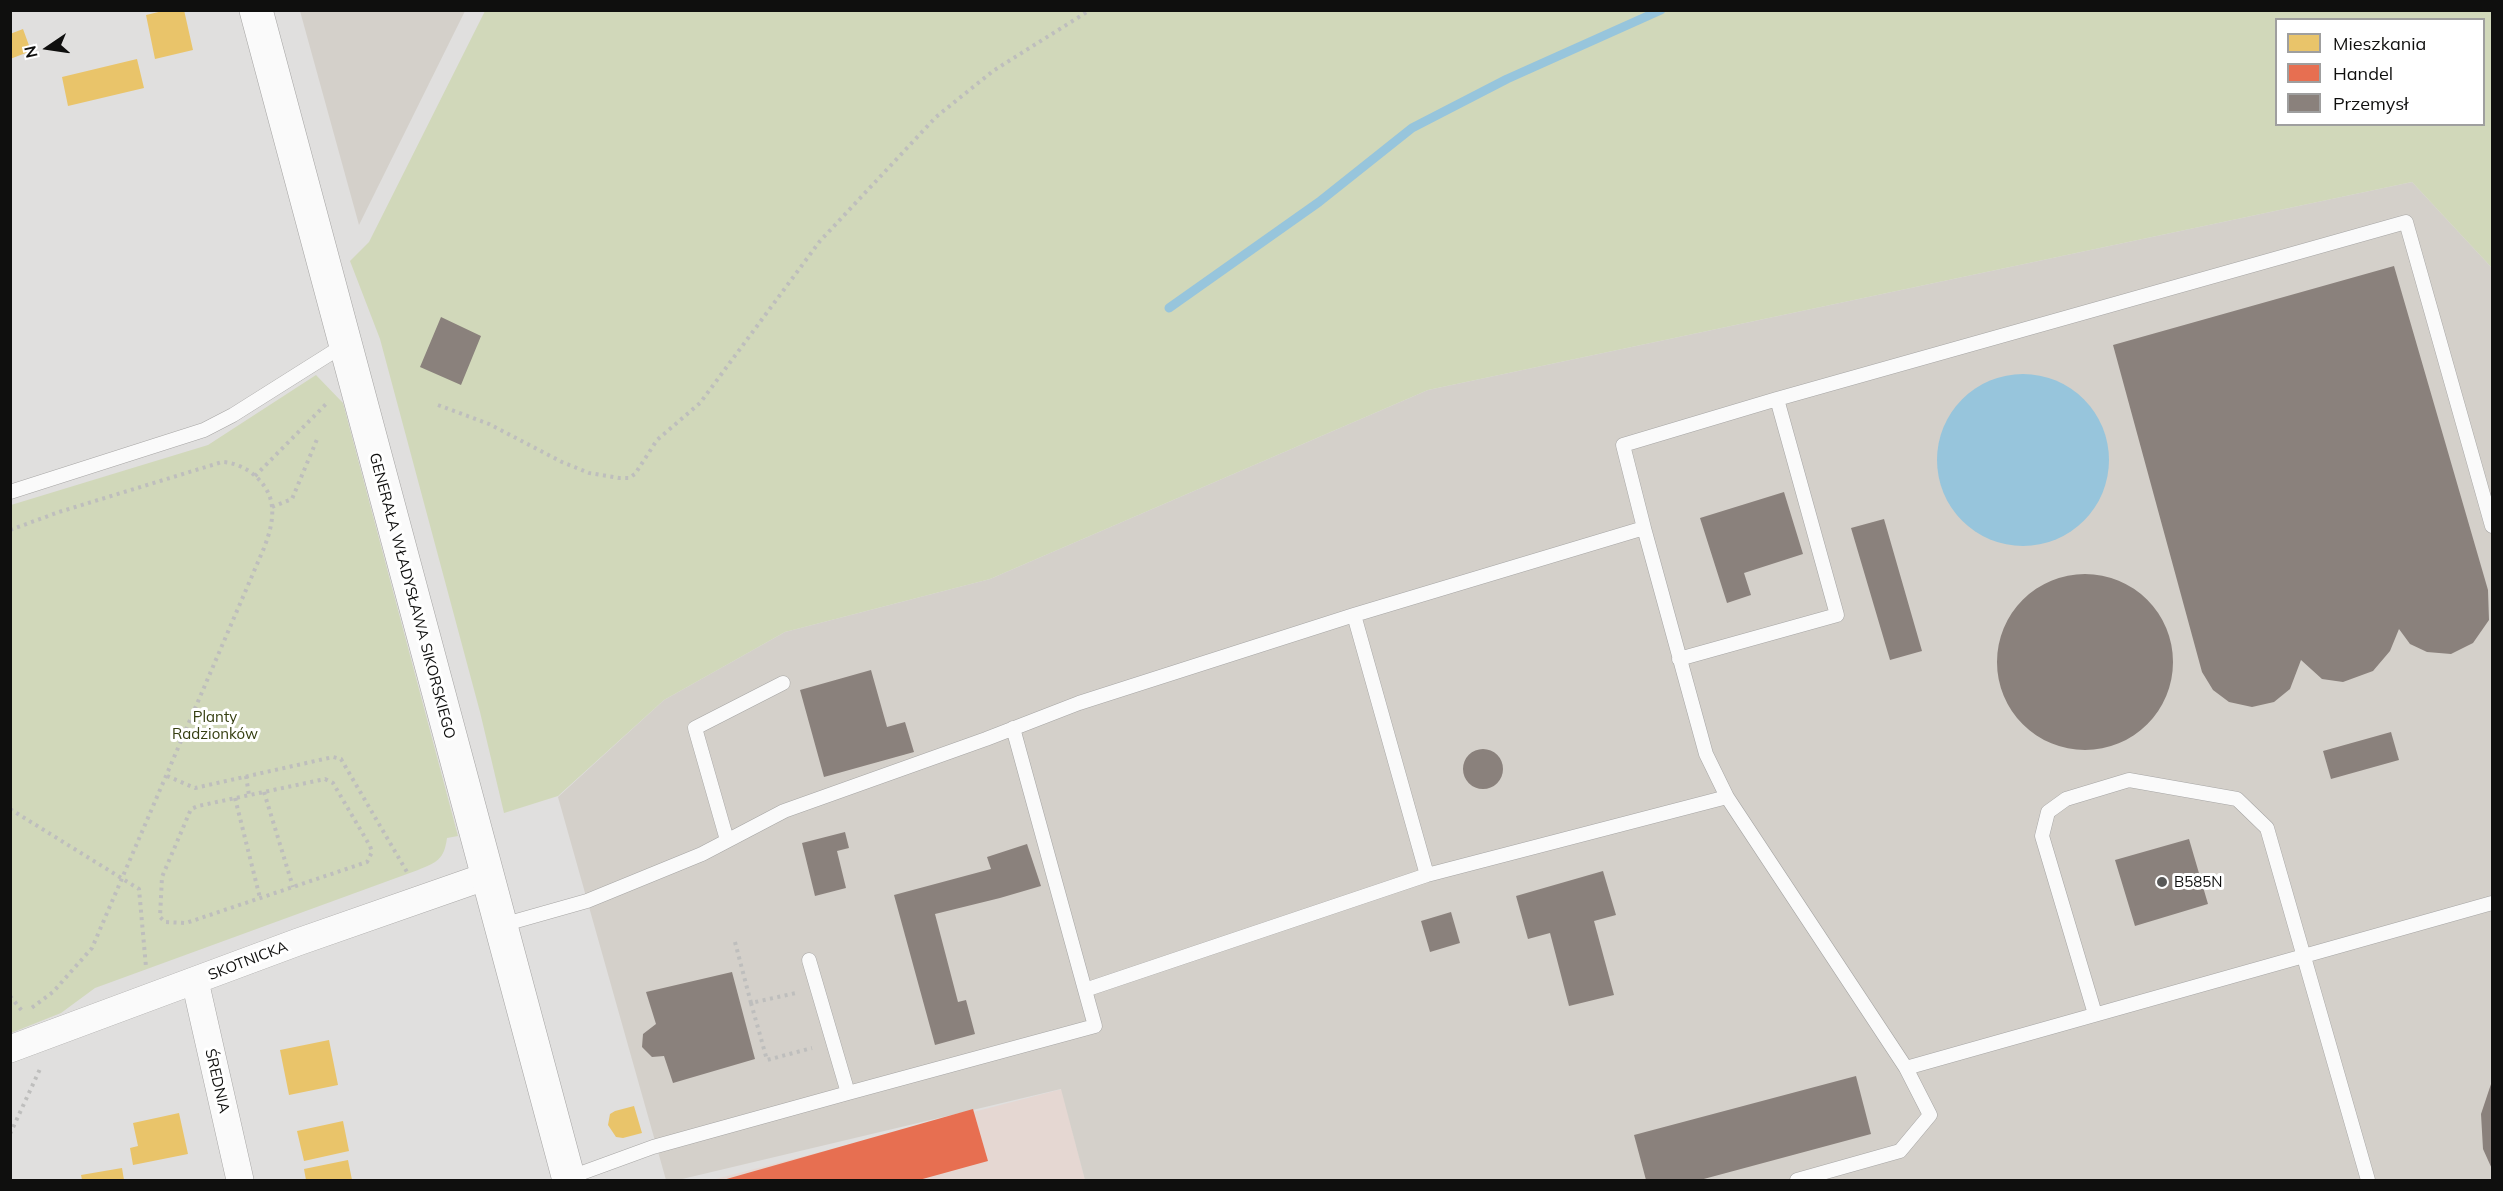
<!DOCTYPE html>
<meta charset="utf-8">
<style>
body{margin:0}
#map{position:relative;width:2503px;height:1191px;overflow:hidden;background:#e0dfde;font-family:Mulish,sans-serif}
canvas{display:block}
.frame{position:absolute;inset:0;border:12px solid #0f0f0e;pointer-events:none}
.legend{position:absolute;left:2275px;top:18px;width:210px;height:108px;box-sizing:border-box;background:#fff;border:2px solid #9f9f9f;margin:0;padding:8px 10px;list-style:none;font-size:18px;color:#0f0f0e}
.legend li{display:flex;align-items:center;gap:12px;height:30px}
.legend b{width:30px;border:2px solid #9f9f9f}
.north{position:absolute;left:18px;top:18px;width:60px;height:60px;-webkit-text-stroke:4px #fff;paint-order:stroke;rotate:257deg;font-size:16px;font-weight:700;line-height:24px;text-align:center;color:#0f0f0e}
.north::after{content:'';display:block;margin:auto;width:21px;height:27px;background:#0f0f0e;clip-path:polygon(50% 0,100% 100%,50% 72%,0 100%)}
</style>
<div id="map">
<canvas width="2503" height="1191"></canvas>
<div class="frame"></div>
<ul class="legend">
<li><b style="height:16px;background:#e9c46a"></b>Mieszkania</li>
<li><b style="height:16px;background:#e76f51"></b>Handel</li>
<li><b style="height:16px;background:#8a817c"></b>Przemysł</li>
</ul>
<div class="north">N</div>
</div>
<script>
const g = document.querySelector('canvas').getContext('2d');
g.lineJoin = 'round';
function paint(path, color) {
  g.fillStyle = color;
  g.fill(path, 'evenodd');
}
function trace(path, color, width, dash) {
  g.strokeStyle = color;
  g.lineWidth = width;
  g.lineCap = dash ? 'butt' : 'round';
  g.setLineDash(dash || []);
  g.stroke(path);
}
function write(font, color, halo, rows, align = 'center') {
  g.font = font + ' Mulish,sans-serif';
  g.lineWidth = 6;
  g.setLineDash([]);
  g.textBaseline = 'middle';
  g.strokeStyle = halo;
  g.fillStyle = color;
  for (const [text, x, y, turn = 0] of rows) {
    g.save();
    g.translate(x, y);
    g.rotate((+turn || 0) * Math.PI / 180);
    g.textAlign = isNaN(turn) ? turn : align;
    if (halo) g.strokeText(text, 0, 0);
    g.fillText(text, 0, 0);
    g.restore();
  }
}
const commercial = new Path2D(`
 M1062 1089 1085 1180H712Z`);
const built = new Path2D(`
 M300 11H465L359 225Z
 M2412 182 2492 268V1180H1085L1061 1089 678 1180H666L558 797 664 700 785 632 990 579 1428 390Z`);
const green = new Path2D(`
 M485 11H2492V268L2412 182 1428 390 990 579 785 632 664 700 558 796 504 813 480 712 380 339 350 261 369 242ZM2276 20H2484V124H2276Z
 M316 375 343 403 458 836 447 838C444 860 437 862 418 870L95 988 61 1013 11 1033V505L208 445Z`);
const water = new Path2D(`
 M1937 460a86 86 0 1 1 172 0a86 86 0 1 1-172 0Z`);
const homes = new Path2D(`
 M167 10H184L193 50 155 59 146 15Z
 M23 29 31 51 10 59V34Z
 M137 59 144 88 68 106 62 77Z
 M329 1040 338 1085 289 1095 280 1050Z
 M634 1106 642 1133 623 1138 616 1137 608 1125 610 1114 615 1111Z
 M179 1113 188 1154 133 1165 130 1148 138 1146 133 1123Z
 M343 1121 349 1151 304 1161 297 1131Z
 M348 1160 352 1180H306L304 1169Z
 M122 1168 124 1180H82L81 1175Z`);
const shops = new Path2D(`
 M973 1109 988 1161 919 1180H723Z`);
const industry = new Path2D(`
 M2394 266 2488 590 2489 620 2473 643 2451 654 2427 652 2410 644 2399 629 2390 651 2373 671 2343 682 2322 679 2301 660 2290 689 2274 702 2252 707 2229 702 2213 690 2202 672 2113 345Z
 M441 317 481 336 461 385 420 367Z
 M1784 492 1803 554 1744 573 1751 595 1727 603 1700 518Z
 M1884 519 1922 651 1890 660 1851 528Z
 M1997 662a88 88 0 1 1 176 0a88 88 0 1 1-176 0Z
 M871 670 887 727 905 722 914 752 824 777 800 690Z
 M2391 732 2399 760 2331 779 2323 751Z
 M1463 769a20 20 0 1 1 40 0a20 20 0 1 1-40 0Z
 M845 832 849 848 837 851 846 888 815 896 802 843Z
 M2189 839 2208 904 2135 926 2115 860Z
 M1027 844 1041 886 1000 898 935 914 958 1002 966 1000 975 1034 935 1045 894 895 991 869 987 857Z
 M1603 871 1616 915 1594 921 1614 995 1569 1006 1550 933 1528 939 1516 896Z
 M1451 912 1460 943 1430 952 1421 921Z
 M732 972 755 1059 673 1083 664 1056 652 1057 642 1047 643 1034 656 1024 646 992Z
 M1856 1076 1871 1134 1700 1180H1646L1634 1135Z
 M2492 1081V1169L2483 1149 2481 1114Z`);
const stream = new Path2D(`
 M1169 308 1319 202 1412 128 1507 79 1661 10`);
const path = new Path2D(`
 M438 405 489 424 562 462 589 473 619 478H629L635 474 657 440 700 403 820 241 936 117 993 71 1090 10
 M255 476 328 402
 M272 507 292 499 318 437
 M10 530 59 512 222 462C231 462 241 466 249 471 278 492 276 517 264 548L92 948 53 992 30 1009
 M167 776 195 788 333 757 341 759 407 872
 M246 776 249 795
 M325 779 333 783 370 846 372 852 367 862 186 923 165 922 160 917 162 877 191 809 198 806Z
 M264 792 293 887
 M235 798 260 898
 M10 809 139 889 146 967
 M735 942 751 1003 796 993
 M10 996 23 1012
 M751 1003 767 1060 812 1048
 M10 1134 40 1069`);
const lane = new Path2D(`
 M1777 399 2406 222 2492 526
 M10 492 204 430 233 415 344 345
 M1644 528 1623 445 1777 399 1837 615 1679 659
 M1354 615 1427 875
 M1013 728 1085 990 1427 875 1727 797
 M727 840 695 728 783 683
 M502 925 587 901 702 854 784 811 986 739 1079 703 1354 615 1644 528 1706 754 1727 797 1906 1068 1930 1115 1900 1151 1797 1180
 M809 960 848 1093 1095 1026 1085 990
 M2095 1014 2042 836 2048 812 2066 799 2129 780 2237 799 2267 828 2368 1180
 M1906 1068 2492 903
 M568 1178 653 1147 848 1093`);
const street = new Path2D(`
 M195 981 240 1180
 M10 1049 298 942 487 876`);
const secondary = new Path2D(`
 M256 10 569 1180`);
const markers = [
 [2162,882,6,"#585857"]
];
const streetNames = [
 ["GENERAŁA WŁADYSŁAWA SIKORSKIEGO",412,596,75],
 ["SKOTNICKA",248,961,-21],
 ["ŚREDNIA",217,1081,77]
];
const parkNames = [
 ["Planty",215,717],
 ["Radzionków",215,734]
];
const poiNames = [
 ["B585N",2174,882]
];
paint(commercial, '#e5d7d2');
paint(built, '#d4d0ca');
paint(green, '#d1d8ba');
paint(water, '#97c5dc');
paint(homes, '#e9c46a');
paint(shops, '#e76f51');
paint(industry, '#8a817c');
trace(stream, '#97c5dc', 9);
trace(lane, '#a6a5a4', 15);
trace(street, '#a6a5a4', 28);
trace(secondary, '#a6a5a4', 34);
trace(path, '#bebebd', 4, [3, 4.5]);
trace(lane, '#fafafa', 14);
trace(street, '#fafafa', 27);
trace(secondary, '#fafafa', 33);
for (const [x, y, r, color] of markers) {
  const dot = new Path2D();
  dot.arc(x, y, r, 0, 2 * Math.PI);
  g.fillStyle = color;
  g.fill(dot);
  trace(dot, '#fff', 2);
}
write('15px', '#0f0f0e', '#fff', streetNames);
write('15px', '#353e10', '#fff', parkNames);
write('15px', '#0f0f0e', '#fff', poiNames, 'left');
</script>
